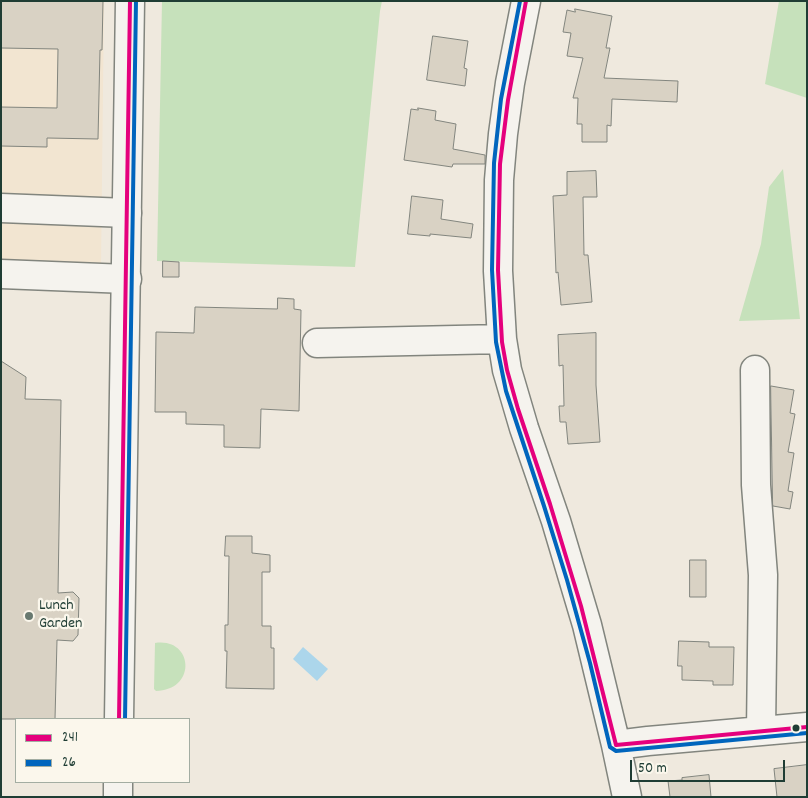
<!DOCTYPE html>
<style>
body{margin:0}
#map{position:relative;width:808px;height:798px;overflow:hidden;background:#efe9de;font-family:Dekko,sans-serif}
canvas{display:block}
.frame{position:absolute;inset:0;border:2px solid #1f3d34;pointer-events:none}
.legend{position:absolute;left:15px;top:718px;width:175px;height:65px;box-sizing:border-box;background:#fbf7ec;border:1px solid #a3ada2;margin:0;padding:6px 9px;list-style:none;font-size:15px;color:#1f3d34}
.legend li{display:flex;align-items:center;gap:10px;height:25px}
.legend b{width:25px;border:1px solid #a3ada2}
.scale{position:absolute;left:630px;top:760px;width:155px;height:22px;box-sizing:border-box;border:2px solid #1f3d34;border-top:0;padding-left:6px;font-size:15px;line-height:18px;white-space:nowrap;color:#1f3d34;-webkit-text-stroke:4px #fbf7ec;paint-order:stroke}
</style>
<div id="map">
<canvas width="808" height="798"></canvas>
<div class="frame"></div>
<ul class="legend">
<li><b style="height:6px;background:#e5007d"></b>241</li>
<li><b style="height:6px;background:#0065bd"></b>26</li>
</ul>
<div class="scale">50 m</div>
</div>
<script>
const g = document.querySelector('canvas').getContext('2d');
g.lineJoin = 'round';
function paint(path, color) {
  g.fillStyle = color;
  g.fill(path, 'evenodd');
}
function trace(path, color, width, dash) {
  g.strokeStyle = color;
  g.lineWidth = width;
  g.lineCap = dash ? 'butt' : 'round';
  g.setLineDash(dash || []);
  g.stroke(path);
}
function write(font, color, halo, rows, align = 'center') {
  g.font = font + ' Dekko,sans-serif';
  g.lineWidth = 4.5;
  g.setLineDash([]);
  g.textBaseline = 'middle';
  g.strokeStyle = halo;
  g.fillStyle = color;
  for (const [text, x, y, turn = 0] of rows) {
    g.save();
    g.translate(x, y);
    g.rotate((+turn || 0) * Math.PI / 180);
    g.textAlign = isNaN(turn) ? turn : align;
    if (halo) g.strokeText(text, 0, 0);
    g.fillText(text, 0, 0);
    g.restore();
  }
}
const built = new Path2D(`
 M1 1H104L101 267 1 264Z`);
const green = new Path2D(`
 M162 1H382L380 11 355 267 157 261Z
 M779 1H807V98L765 84Z
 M783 169 800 319 739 321 761 244 769 187Z
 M155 643C193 637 198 690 156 691L154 689Z`);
const water = new Path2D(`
 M303 647 328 669 317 681 293 659Z`);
const building = new Path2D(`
 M1 1H103L102 50H100L98 139 47 138V147L1 146V107L57 108 58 49 1 48Z
 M575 9 612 16 606 48H610L604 78 678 81 677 102 612 99 611 126 607 125V142H582V124H577L578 98H573L583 58 567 56 571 33 563 32 567 10 575 12Z
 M433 36 468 41 464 68 467 69 465 86 427 80Z
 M418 108 436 111 435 120 456 124 453 149 485 155V164H453L452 167 404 160 411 109 418 110Z
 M596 171 597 197H583L584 255H588L592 302 561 305 558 272 556 273 553 196 567 195V172Z
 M412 196 443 200 441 219 473 224 471 238 430 234V236L408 234Z
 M163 261 179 262V277H163Z
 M278 298 294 299V309L301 310 299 411 261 409 260 448 224 447V425L186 424V412H155L156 332 194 333 195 307 277 309Z
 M596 333V385L600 442 568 444 566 422H560L559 406H564L563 365 559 366 558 335Z
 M1 361 26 377 25 399 61 400 58 593 73 592 79 598 78 635 73 641 57 640 55 719H1Z
 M771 386 794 390 790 413 795 414 788 452 794 453 788 491 793 492 790 509 773 506Z
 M226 536H252V553L270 555V572H262V626H271V648H274V689L226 688 227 651H225V625H228L229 556H225Z
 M690 560H706V597H690Z
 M679 641 709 642V647H734L733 685H713V681L682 680V666H678Z
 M807 765V797H777L774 769Z
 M709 775 711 797H670L668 781 682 780V778Z`);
const minor = new Path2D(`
 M526 1 510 83 503 134 499 180 498 271 502 339 507 370 524 428 556 521 587 625 616 745 627 797
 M1 208 127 213
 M1 274 127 279
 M317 343 502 339
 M755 370 756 485 763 575 761 731
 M616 745 648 741 807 727`);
const major = new Path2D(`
 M119 719 130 1
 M118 797V782`);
const bus1 = new Path2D(`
 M526 1 508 100 500 164 498 270 502 342 507 370 518 409 550 504 581 606 616 745
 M119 719 130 1
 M616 745 807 727`);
const bus2 = new Path2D(`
 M520 1 501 99 494 163 492 270 496 342 506 391 544 506 567 580 590 663 610 747 616 751 807 733
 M125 719 136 1`);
const markers = [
 [29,616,5,"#687970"],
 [796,728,4.5,"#1f3d34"]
];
const poiNames = [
 ["Lunch",39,607],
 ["Garden",39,625]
];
paint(built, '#f2e5d1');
paint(green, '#c6e1bb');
paint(water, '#acd6eb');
paint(building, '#d9d2c4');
trace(building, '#82857e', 1);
trace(minor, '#82857e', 31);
trace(major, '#82857e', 31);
trace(minor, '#f5f3ee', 28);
trace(major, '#f5f3ee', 28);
trace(bus1, '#e5007d', 4);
trace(bus2, '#0065bd', 4);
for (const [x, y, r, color] of markers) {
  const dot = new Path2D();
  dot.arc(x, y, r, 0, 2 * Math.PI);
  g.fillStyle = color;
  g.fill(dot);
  trace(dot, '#fbf7ec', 2);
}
write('16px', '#1f3d34', '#fbf7ec', poiNames, 'left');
</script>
